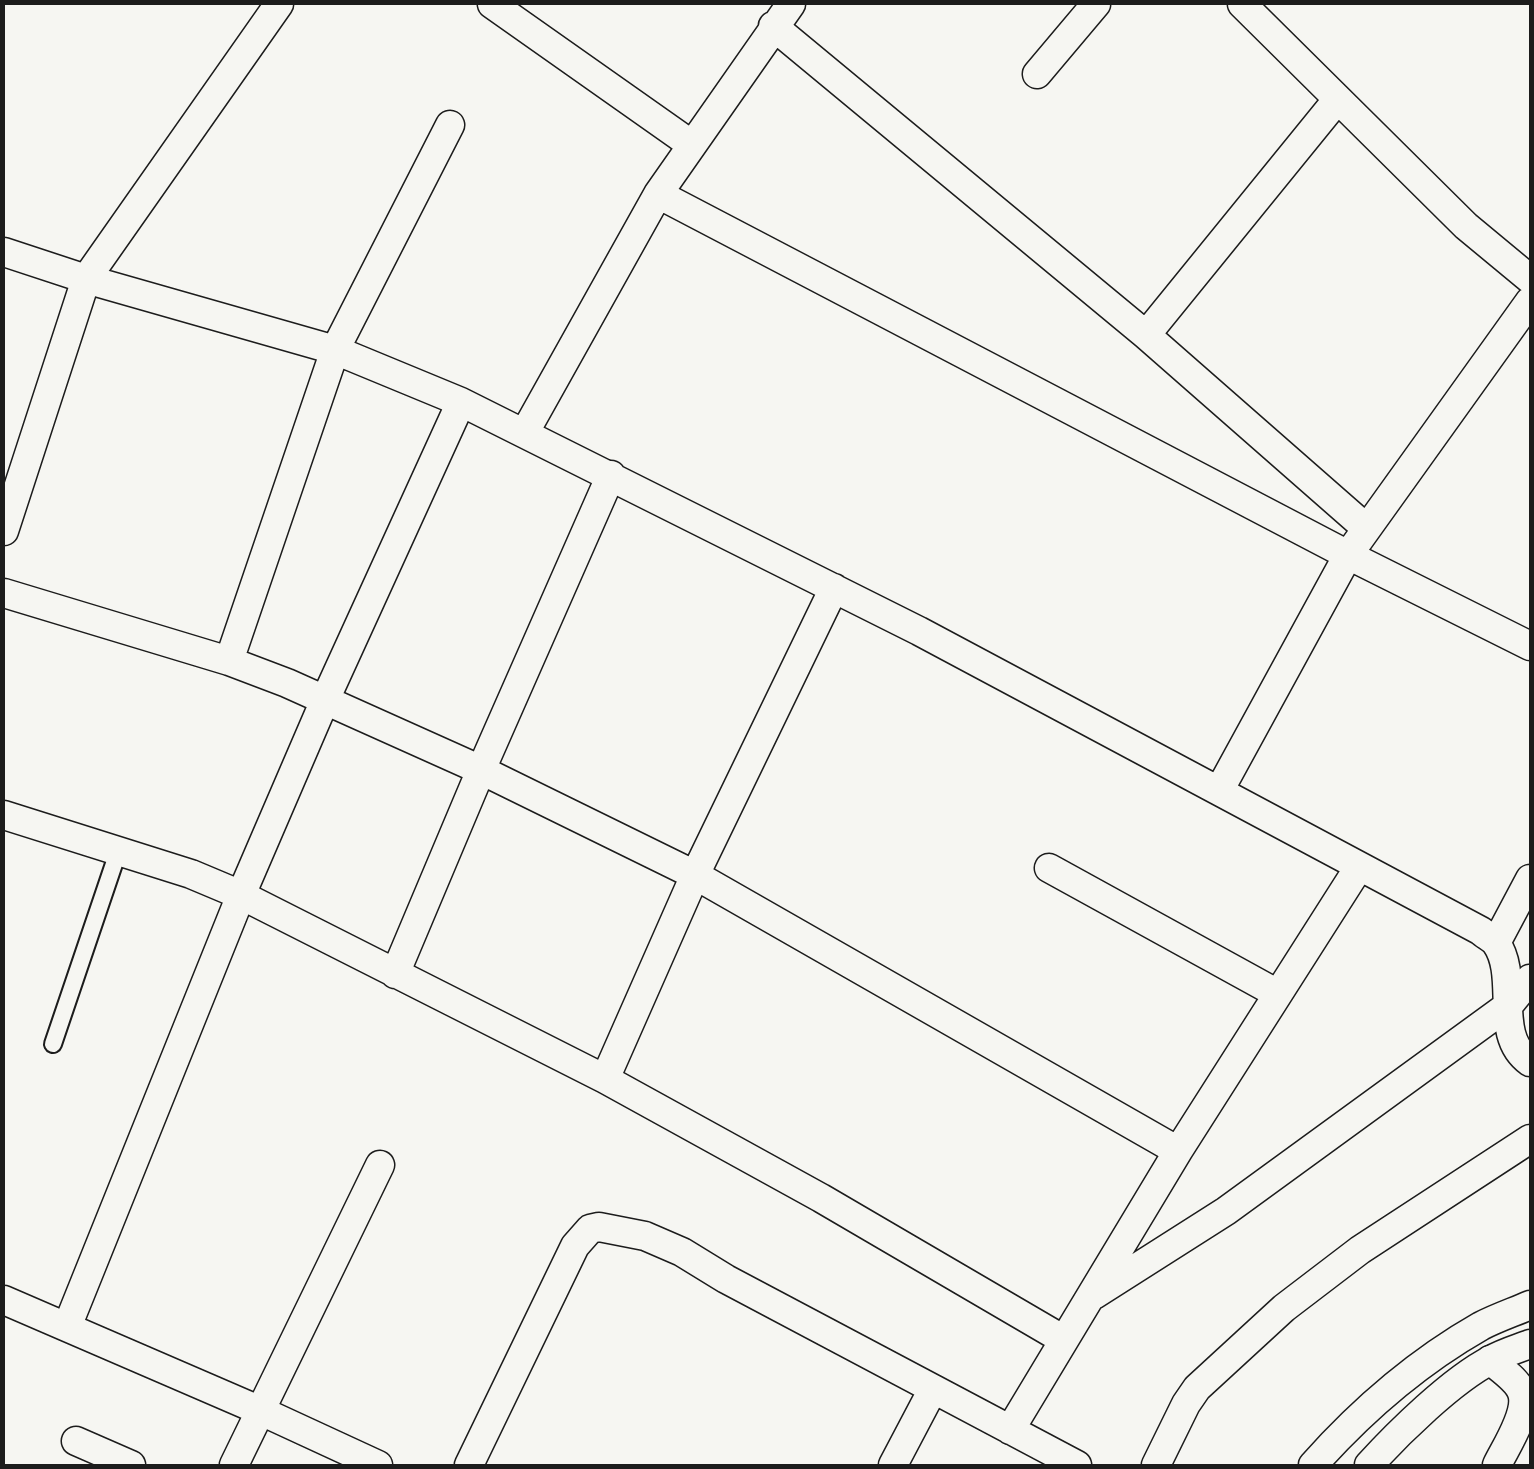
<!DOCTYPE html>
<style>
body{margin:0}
#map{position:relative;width:1534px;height:1469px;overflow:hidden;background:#f6f6f2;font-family:"Gochi Hand",sans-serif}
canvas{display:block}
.frame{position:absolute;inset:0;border:5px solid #1c1c1c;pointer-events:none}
</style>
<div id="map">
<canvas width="1534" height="1469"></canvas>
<div class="frame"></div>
</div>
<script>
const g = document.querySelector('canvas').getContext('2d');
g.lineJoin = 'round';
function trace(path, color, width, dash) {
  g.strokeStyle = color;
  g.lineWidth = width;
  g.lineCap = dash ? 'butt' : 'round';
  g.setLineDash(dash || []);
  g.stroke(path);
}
const service = new Path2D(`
 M53 1044 118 852`);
const minor = new Path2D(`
 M492 4 692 145
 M1242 4 1466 226 1530 279
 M773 26 1146 335 1366 528
 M1037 74 1096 4
 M658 194 1348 555 1530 646
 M4 252 86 279 335 350 461 402 919 631 1481 931C1485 935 1493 939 1496 943 1520 977 1492 1035 1530 1062
 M1146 335 1337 100
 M525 432 658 194 791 4
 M4 531 86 279 279 4
 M4 593 229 661 287 683 481 770 695 875 1178 1151
 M229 661 335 350 450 125
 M1219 791 1348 555 1530 301
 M4 815 191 874 241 895 605 1079 821 1198 1064 1340
 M1049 868 1278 994
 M1496 943 1530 879
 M395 974 481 770 611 475
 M605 1079 695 875 834 588
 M1094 1295 1226 1211 1509 1005 1530 979
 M4 1300 261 1411 378 1465
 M67 1327 241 895 325 700 461 402
 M1490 1360C1500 1369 1518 1380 1522 1393 1529 1413 1505 1448 1497 1465
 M1010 1430 1178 1151 1359 867
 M76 1441 131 1465
 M234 1465 380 1165
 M469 1465 575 1246 590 1229 599 1227 645 1236 682 1252 726 1279 1077 1465
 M893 1465 933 1389
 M1156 1465 1186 1404 1197 1388 1284 1308 1360 1250 1530 1139`);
const tertiary = new Path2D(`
 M1313 1465C1362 1410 1416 1363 1481 1326 1496 1318 1514 1312 1530 1305
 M1369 1465C1398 1433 1452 1380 1491 1360 1503 1353 1517 1349 1530 1344`);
trace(service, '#1c1c1c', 20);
trace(minor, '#1c1c1c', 31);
trace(tertiary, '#1c1c1c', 31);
trace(service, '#f6f6f2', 16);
trace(minor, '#f6f6f2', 28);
trace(tertiary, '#f6f6f2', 28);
</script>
